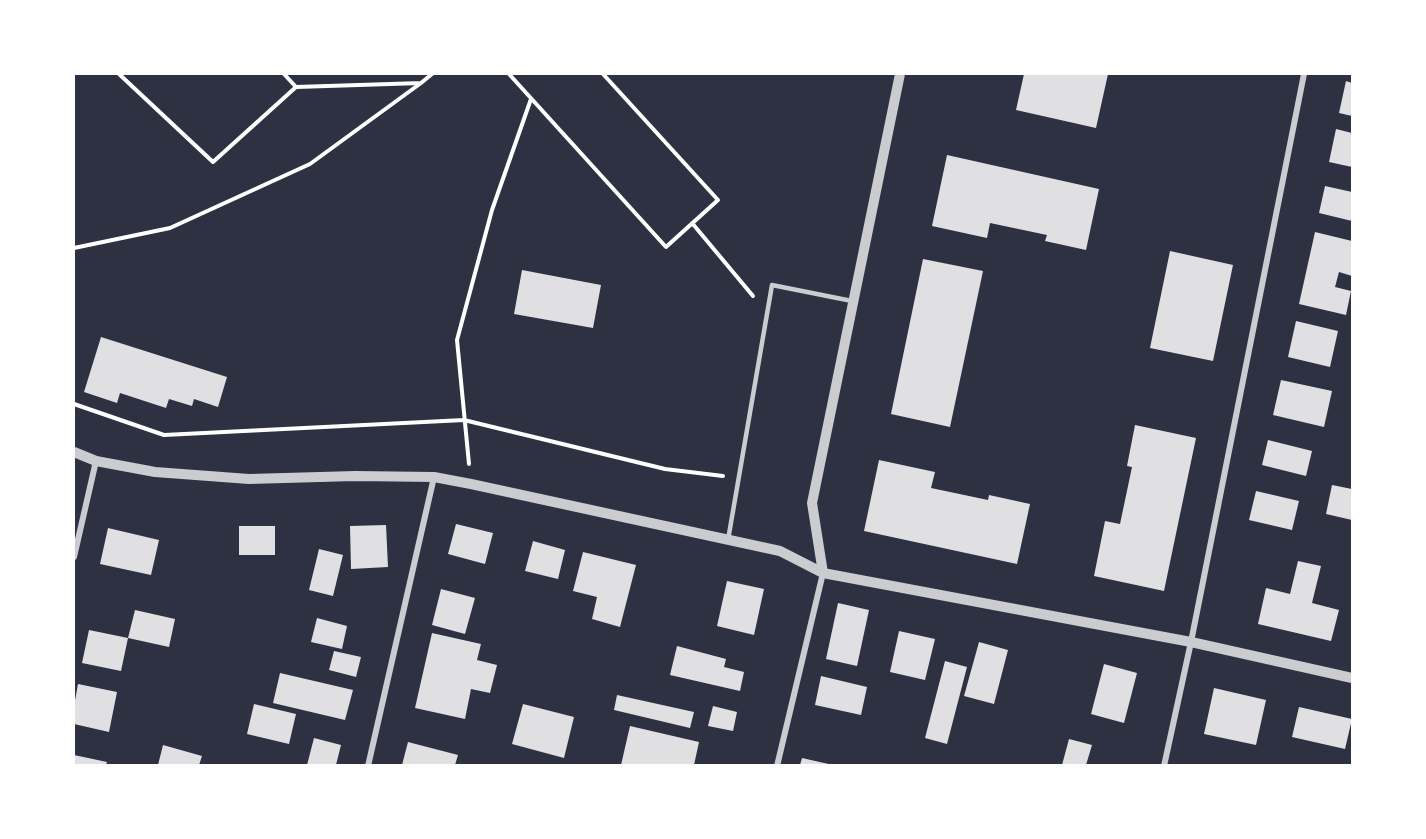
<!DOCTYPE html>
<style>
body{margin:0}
#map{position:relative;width:1426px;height:839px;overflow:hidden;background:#2d3142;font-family:Inter,sans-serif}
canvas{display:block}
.frame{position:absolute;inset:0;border:75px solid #fff;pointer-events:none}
</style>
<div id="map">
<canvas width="1426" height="839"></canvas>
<div class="frame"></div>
</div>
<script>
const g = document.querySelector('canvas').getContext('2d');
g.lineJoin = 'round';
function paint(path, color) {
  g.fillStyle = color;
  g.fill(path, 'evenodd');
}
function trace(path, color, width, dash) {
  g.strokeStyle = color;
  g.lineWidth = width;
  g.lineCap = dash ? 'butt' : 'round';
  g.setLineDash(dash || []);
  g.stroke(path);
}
const building = new Path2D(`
 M1024 74H1108L1096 128 1016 110Z
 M1346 81 1352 83V116L1339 113Z
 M1336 129 1352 133V167L1329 162Z
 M947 155 1099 189 1086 250 1045 241 1047 235 990 223 987 238 932 226Z
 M1325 186 1352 192V221L1319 213Z
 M1315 232 1352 241V276L1339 272 1335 287 1351 291 1346 315 1299 304Z
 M1170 251 1233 265 1213 361 1150 348Z
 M923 259 983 271 950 427 891 414Z
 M522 270 601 285 593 328 514 314Z
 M1296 321 1338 331 1330 367 1288 357Z
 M101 337 227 377 218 407 194 399 192 406 169 399 166 408 120 393 117 403 84 392Z
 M1281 380 1332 391 1324 427 1273 415Z
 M1135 425 1196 438 1164 591 1094 576 1105 521 1120 524 1132 467 1127 466Z
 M1268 440 1312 451 1306 476 1262 465Z
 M879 460 935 472 931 488 988 500 989 495 1030 504 1017 564 864 531Z
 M1332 485 1352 489V520L1326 514Z
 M1256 491 1299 501 1292 530 1249 520Z
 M456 524 493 533 485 564 448 554Z
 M386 525 388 567 351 569 350 526Z
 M239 526H275V555H239Z
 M108 528 159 540 151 575 100 564Z
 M533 541 565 550 558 579 525 571Z
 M319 549 343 555 333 596 309 590Z
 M583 552 636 565 620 627 592 619 597 597 573 591Z
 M1298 561 1321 566 1312 603 1339 610 1331 641 1258 624 1266 588 1290 594Z
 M727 581 764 589 754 635 717 626Z
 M441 589 475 598 465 634 432 625Z
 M838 603 869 610 857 666 826 659Z
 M135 610 175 619 169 647 128 638Z
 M317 618 347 626 342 649 311 642Z
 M89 630 128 638 121 671 82 663Z
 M899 631 935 639 925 680 890 672Z
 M432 633 481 644 477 660 497 665 490 693 471 689 465 719 415 708Z
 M979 642 1008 650 994 704 964 696Z
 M677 646 726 659 724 667 744 672 740 691 670 675Z
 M334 651 361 657 356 677 329 670Z
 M945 661 967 667 947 744 925 738Z
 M1104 664 1137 673 1124 723 1091 714Z
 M280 673 353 690 345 720 273 703Z
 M821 676 867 687 861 715 815 705Z
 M78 684 117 692 109 732 74 724V706Z
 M1214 688 1266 700 1256 745 1204 734Z
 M617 695 694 712 690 728 614 710Z
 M254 704 296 714 289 744 247 734Z
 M523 704 574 717 564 758 512 744Z
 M713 706 737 712 733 731 708 726Z
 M1299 707 1352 719 1345 749 1292 737Z
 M630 726 699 742 694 765H621Z
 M314 738 341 745 336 765H307Z
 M1069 739 1092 745 1086 765H1062Z
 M408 742 458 755 455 765H402Z
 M163 745 202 756 199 765H158Z
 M74 755 107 762 106 765H74Z
 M802 758 833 765H800Z`);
const path = new Path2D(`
 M119 74 213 162 296 87 421 83 432 74
 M284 74 296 87
 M509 74 666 247 718 200 603 74
 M692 223 753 296
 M74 248 170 228 310 164 421 83
 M74 404 164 435 464 420 665 469 723 476
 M469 464 457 340 492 210 531 99`);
const service = new Path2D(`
 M728 540 772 285 852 301`);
const minor = new Path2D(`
 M74 557 96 461
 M368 766 434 477
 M777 766 823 573
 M1164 766 1191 642 1304 74`);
const tertiary = new Path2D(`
 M74 452 96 461 155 472 249 479 355 476 434 477 471 484 780 551 823 573 1191 642 1352 678
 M823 573 812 503 900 74`);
paint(building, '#e0e0e3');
trace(path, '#fff', 4);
trace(service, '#caccd0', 4.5);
trace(minor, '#caccd0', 6);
trace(tertiary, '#caccd0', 10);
</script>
